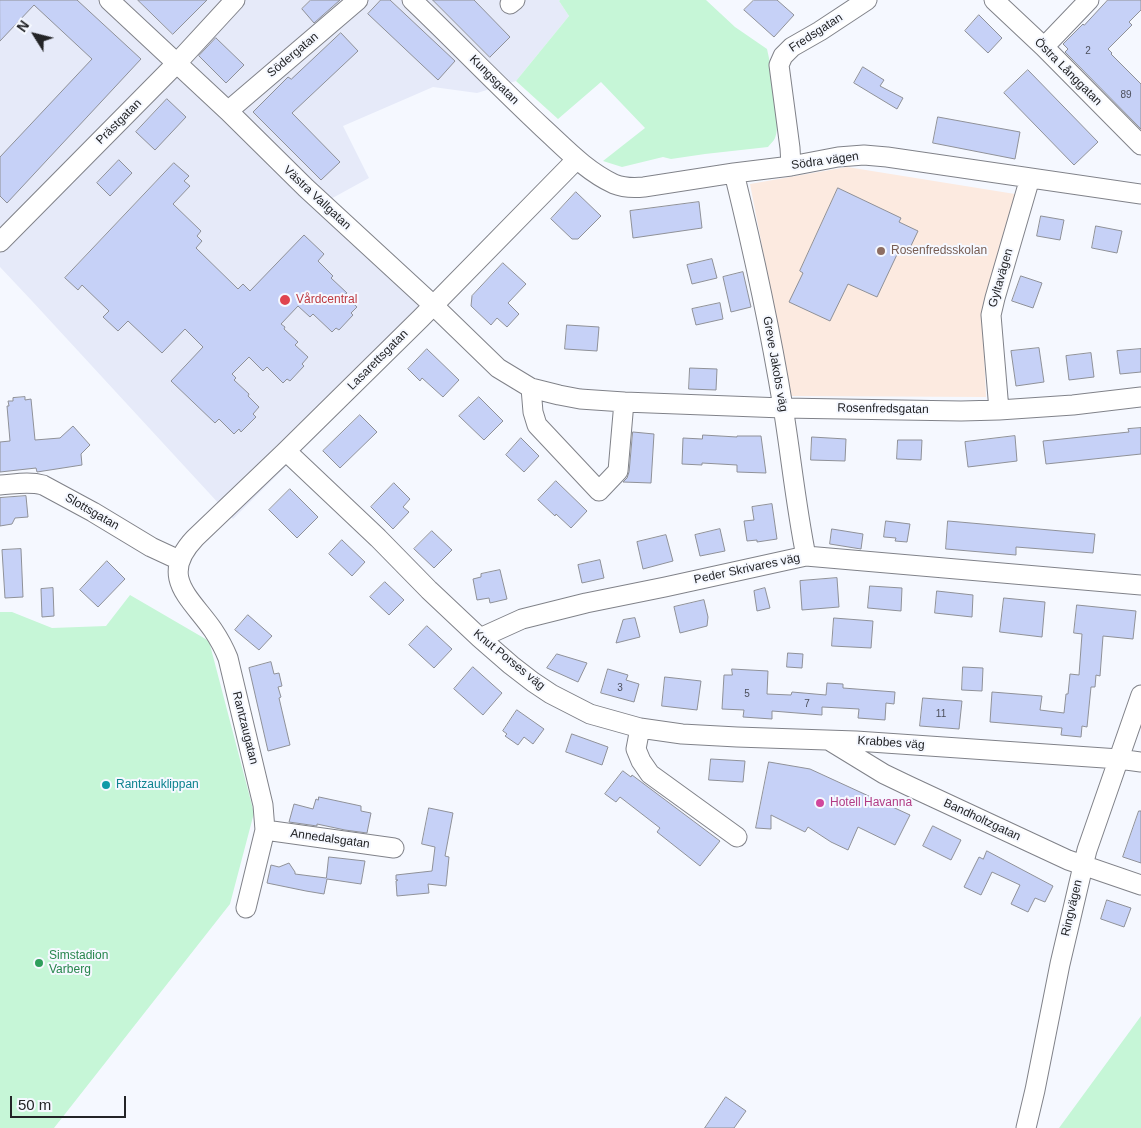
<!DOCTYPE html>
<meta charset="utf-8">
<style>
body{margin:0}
#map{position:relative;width:1141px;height:1128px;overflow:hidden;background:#f5f8ff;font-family:Helvetica,sans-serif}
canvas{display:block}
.north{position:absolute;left:10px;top:10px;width:50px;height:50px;-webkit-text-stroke:4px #f5f8ff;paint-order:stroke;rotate:306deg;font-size:14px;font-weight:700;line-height:20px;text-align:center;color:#232427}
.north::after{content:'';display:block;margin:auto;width:18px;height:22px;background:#232427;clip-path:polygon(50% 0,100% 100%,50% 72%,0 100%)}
.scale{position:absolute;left:10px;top:1096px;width:116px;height:22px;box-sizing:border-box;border:2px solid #232427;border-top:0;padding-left:6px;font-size:15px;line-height:18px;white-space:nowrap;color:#232427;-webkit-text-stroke:4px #f5f8ff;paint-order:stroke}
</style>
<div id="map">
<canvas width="1141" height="1128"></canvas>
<div class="north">N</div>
<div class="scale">50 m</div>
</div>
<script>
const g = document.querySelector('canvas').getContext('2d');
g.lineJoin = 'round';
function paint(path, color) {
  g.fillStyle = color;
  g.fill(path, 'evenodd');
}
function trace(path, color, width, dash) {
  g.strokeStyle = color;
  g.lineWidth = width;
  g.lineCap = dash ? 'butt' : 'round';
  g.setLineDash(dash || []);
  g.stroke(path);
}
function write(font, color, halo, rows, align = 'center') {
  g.font = font + ' Helvetica,sans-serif';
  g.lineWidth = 4;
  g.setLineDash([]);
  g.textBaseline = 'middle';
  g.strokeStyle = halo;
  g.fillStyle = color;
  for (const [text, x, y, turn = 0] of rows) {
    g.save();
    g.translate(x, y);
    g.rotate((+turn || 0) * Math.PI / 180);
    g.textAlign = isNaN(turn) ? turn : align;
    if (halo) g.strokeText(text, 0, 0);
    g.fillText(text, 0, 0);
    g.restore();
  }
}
const built = new Path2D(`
 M0 0H560L559 1 569 16 516 81 477 93 433 87 343 126 369 178 327 201 443 309 233 519 32 301 0 267Z`);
const education = new Path2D(`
 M847 167 1015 194 982 308 986 397 791 396 750 184Z`);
const green = new Path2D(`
 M560 0H706L735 27 767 49C771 66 782 123 775 138 774 141 770 144 768 147L705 154 671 159 663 157 622 167 603 161 645 128 601 82 558 119 516 81 569 16 559 1Z
 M130 595 209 641 254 813 230 904 54 1128H0V612H12L52 628 106 626Z
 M1141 1016V1128H1059Z`);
const building = new Path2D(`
 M0 0H77L141 59 7 203 0 196V157L92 59 34 5 0 41Z
 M138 0H207L173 34Z
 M311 0H340L314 23 302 9Z
 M381 0H390L455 61 438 80 368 14Z
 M433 0H474L510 37 490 57Z
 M754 0H777L794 15 774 37 744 10Z
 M1108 0H1141V10L1129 22 1132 25 1108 49 1112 53 1111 54 1141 84V129L1065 52 1068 49 1063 44 1083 24 1084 25Z
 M979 15 1002 38 988 53 965 31Z
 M341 33 358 51 292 113 340 162 321 180 253 112 288 77 291 79Z
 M216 38 244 65 226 83 199 56Z
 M863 67 884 80 880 86 903 98 897 109 854 83Z
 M1028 70 1098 142 1074 165 1004 93Z
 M167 99 186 117 155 150 136 132Z
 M938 117 1020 132 1015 159 933 143Z
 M119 160 132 173 110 196 97 183Z
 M174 163 189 176 184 181 190 186 173 204 201 231 197 236 202 241 196 248 238 289 243 284 250 291 304 235 324 254 318 261 333 276 331 278 347 293 344 295 357 307 351 313 353 315 339 330 336 328 332 332 313 314 310 317 298 306 281 324 285 327 284 329 298 342 295 345 308 357 302 364 304 366 290 381 287 379 283 383 267 367 263 371 249 357 232 374 236 378 234 380 249 394 248 396 259 407 253 414 256 417 241 432 239 429 234 434 219 419 215 423 171 381 203 347 185 329 162 353 128 321 118 331 103 317 109 311 82 285 78 290 65 278Z
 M838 188 901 218 899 222 918 231 909 250 901 246 877 297 848 284 830 321 789 302 803 273 800 271Z
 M576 192 601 216 578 239H572L551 219Z
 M699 202 702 228 633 238 630 211Z
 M1041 216 1064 220 1060 240 1037 236Z
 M1096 226 1122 231 1117 253 1092 248Z
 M712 259 717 278 692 284 687 265Z
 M503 263 526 284 508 303 519 314 507 327 497 318 491 325 471 306 472 296Z
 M743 272 751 307 731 312 723 277Z
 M1021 276 1042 283 1033 308 1012 301Z
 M720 303 723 319 696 325 692 309Z
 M567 325 599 327 597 351 565 349Z
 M1039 348 1044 382 1016 386 1011 351Z
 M427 349 459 380 443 397 422 378 420 381 408 369Z
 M1141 349V372L1120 374 1117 351Z
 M1091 353 1094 377 1069 380 1066 356Z
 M690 368 717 369 716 390 689 389Z
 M25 397V400L31 399 35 440 60 438 73 426 90 445 81 454 82 465 37 472 36 468 0 472V442L10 441 7 406H9L8 401H13V398Z
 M479 397 503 421 484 440 459 416Z
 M360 415 377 432 340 468 323 451Z
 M1141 428V454L1046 464 1043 441 1129 432 1128 429Z
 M633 432 654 434 651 483 623 482 627 478 629 472Z
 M703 435 737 437V436H761L766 473 737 472V465L702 463V465L682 464 683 438 702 439Z
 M1015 436 1017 461 968 467 965 442Z
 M812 437 846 439 845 461 811 460Z
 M521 438 539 456 524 472 506 455Z
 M898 440H922L921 460 897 459Z
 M556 481 587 511 571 528 556 514 555 516 538 500Z
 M394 483 410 499 403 507 409 512 393 529 371 507Z
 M290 489 318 517 297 538 269 510Z
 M26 496 28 517 15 518 12 524 0 526V498Z
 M772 504 777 539 757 542V540L747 541 744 521 754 520 752 507Z
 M886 521 910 524 907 542 895 541 896 538 884 537Z
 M948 521 1095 534 1093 553 1016 547V555L946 549Z
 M720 529 725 551 700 556 695 535Z
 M832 529 863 534 861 549 830 544Z
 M432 531 452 550 434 568 414 549Z
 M666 535 673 561 643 569 637 542Z
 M342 540 365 562 352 576 329 554Z
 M21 549 23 597 5 598 2 550Z
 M600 560 604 578 582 583 578 565Z
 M107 561 125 579 98 607 80 590Z
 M500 570 507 599 490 603 489 598 477 600 473 579 481 577V574Z
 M837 578 839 607 802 610 800 581Z
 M385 582 404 600 389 615 370 597Z
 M870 586 902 588 901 611 868 608Z
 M53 588 54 616 42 617 41 589Z
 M765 588 770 608 757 611 754 591Z
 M937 591 973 595 972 617 935 613Z
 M1004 598 1045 602 1042 637 1000 632Z
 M704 600 708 617 707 626 680 633 674 607Z
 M1077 605 1136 611 1133 639 1103 636 1100 676 1096 675 1095 687H1091L1087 727 1082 726 1081 737 1061 735 1062 728 990 722 992 692 1042 696 1040 710 1064 713 1066 694H1068L1070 674 1079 675 1082 634 1074 633Z
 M248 615 272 636 259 650 235 630Z
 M635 618 640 637 616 643 623 620Z
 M834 618 873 621 871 648 832 646Z
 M427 626 452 649 434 668 409 645Z
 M788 653 803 654 802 668 787 667Z
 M557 654 587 663 578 682 547 668Z
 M271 662 274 674 279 673 282 686 278 687 281 697 279 698 290 745 268 751 249 668Z
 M473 667 502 693 483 715 454 689Z
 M963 667 983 668 982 691 962 690Z
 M608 669 628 675 626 680 639 684 634 702 601 693Z
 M732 669 768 671 767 694 791 695 792 692 826 695 827 683 843 684V688L895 692 894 704 886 703 885 720 858 718 859 709 822 707V715L772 711V719L743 717 744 710 722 709 724 675H732Z
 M665 677 701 681 697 710 662 706Z
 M923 698 962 701 959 729 920 726Z
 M517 710 544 729 533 744 524 737 518 745 505 736 507 734 503 731Z
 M572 734 608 747 602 765 566 752Z
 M711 759 745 761 743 782 709 780Z
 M769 762 810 769 910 815 895 845 858 827 848 850 831 842 808 827 805 832 771 815V829L756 828Z
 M623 771 631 777 632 775 720 841 700 866 657 832 660 828 620 797 616 802 605 794Z
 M319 797 361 806V811L371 813 367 833 345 830 317 824V826L289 822 294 804 313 809 316 799 318 800Z
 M429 808 453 813 445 856 449 857 446 886 428 884 429 893 397 896 396 881 398 880H396V875L432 871 435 847 422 844Z
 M1139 811H1141V863L1123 857Z
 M933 826 961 840 951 860 923 846Z
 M987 851 1053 886 1045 902 1035 898 1028 912 1011 904 1020 885 992 872 981 895 964 887 979 857 983 859Z
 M329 857 365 861 361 884 327 879 324 894 306 891 267 883 271 865 279 867 289 863 295 872V874L326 878Z
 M1107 900 1131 908 1124 927 1101 919Z
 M726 1097 746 1111 734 1128H705Z`);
const minor = new Path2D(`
 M109 0 228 111 306 188 433 305 498 368 531 388 559 395 580 399 624 402 783 408 961 411 999 410 1073 405 1141 397
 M412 0C456 42 498 86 543 128 565 148 586 171 614 184 624 188 634 188 644 187L734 173 791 166 838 157 864 155 887 157 1141 194
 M994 0 1044 47 1141 145
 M510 4 515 0
 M1044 47 1089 0
 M228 111 358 0
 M791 166 790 148 779 65 783 56 792 47 820 31 867 0
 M734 173C753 250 770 328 783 407 791 456 796 507 806 556
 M0 242 176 64 235 0
 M531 388 533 412 537 425 599 491 618 471 624 402
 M999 410 991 315 995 298 1030 178
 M286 451 378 538 429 590 480 638 511 665 533 682 551 694 590 714 640 728 682 734 737 737 856 741 1119 759 1141 762
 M0 485C15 484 29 481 43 485L93 512 151 547 179 560
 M480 638 522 619 586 603 665 587 806 556 1141 585
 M640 728 636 749 641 761 650 774 737 837
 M830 741 884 774 909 786 1068 860 1141 885
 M265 830 394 848
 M246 908 265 830 263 805 228 658C224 648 219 639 213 630 190 597 158 577 195 538L286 451 421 318 577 159
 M1026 1128 1035 1090 1060 964 1083 866 1087 850 1141 695`);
const markers = [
 [881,251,5,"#8d6e63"],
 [285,300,6,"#e0444e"],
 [106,785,5,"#0f9aa8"],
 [820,803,5,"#d1479c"],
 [39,963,5,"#2e9e5b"]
];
const numberNames = [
 ["2",1088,51],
 ["89",1126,95],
 ["3",620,688],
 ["5",747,694],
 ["7",807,704],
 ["11",941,714]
];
const streetNames = [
 ["Fredsgatan",816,33,-33],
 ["Södergatan",293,55,-40],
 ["Östra Långgatan",1068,72,45],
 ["Kungsgatan",494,80,45],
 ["Prästgatan",119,122,-45],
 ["Södra vägen",825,161,-8],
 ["Västra Vallgatan",317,198,43],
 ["Gyltavägen",1001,278,-74],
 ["Lasarettsgatan",378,360,-45],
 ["Greve Jakobs väg",775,364,80],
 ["Rosenfredsgatan",883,409,1],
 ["Slottsgatan",92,512,30],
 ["Peder Skrivares väg",747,569,-12],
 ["Knut Porses väg",509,660,39],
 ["Rantzaugatan",245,728,76],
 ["Krabbes väg",891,743,4],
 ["Bandholtzgatan",982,820,25],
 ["Annedalsgatan",330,839,8],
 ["Ringvägen",1072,908,-77]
];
const educationNames = [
 ["Rosenfredsskolan",891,251]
];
const healthNames = [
 ["Vårdcentral",296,300]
];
const cultureNames = [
 ["Rantzauklippan",116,785]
];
const hotelNames = [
 ["Hotell Havanna",830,803]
];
const leisureNames = [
 ["Simstadion",49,956],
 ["Varberg",49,970]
];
paint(built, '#e6eaf9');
paint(education, '#fceae0');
paint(green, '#c6f6d7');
paint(building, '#c6d1f7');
trace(building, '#8f9198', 1);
trace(minor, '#808289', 21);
trace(minor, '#fff', 19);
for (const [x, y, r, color] of markers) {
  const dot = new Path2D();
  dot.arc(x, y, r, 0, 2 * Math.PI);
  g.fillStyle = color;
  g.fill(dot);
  trace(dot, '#f5f8ff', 2);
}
write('10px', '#4c4f5b', null, numberNames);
write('12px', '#232427', '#f5f8ff', streetNames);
write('12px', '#785e54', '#f5f8ff', educationNames, 'left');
write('12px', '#be3a42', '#f5f8ff', healthNames, 'left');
write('12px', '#0d838f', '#f5f8ff', cultureNames, 'left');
write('12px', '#b23c85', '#f5f8ff', hotelNames, 'left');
write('12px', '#27864d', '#f5f8ff', leisureNames, 'left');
</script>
